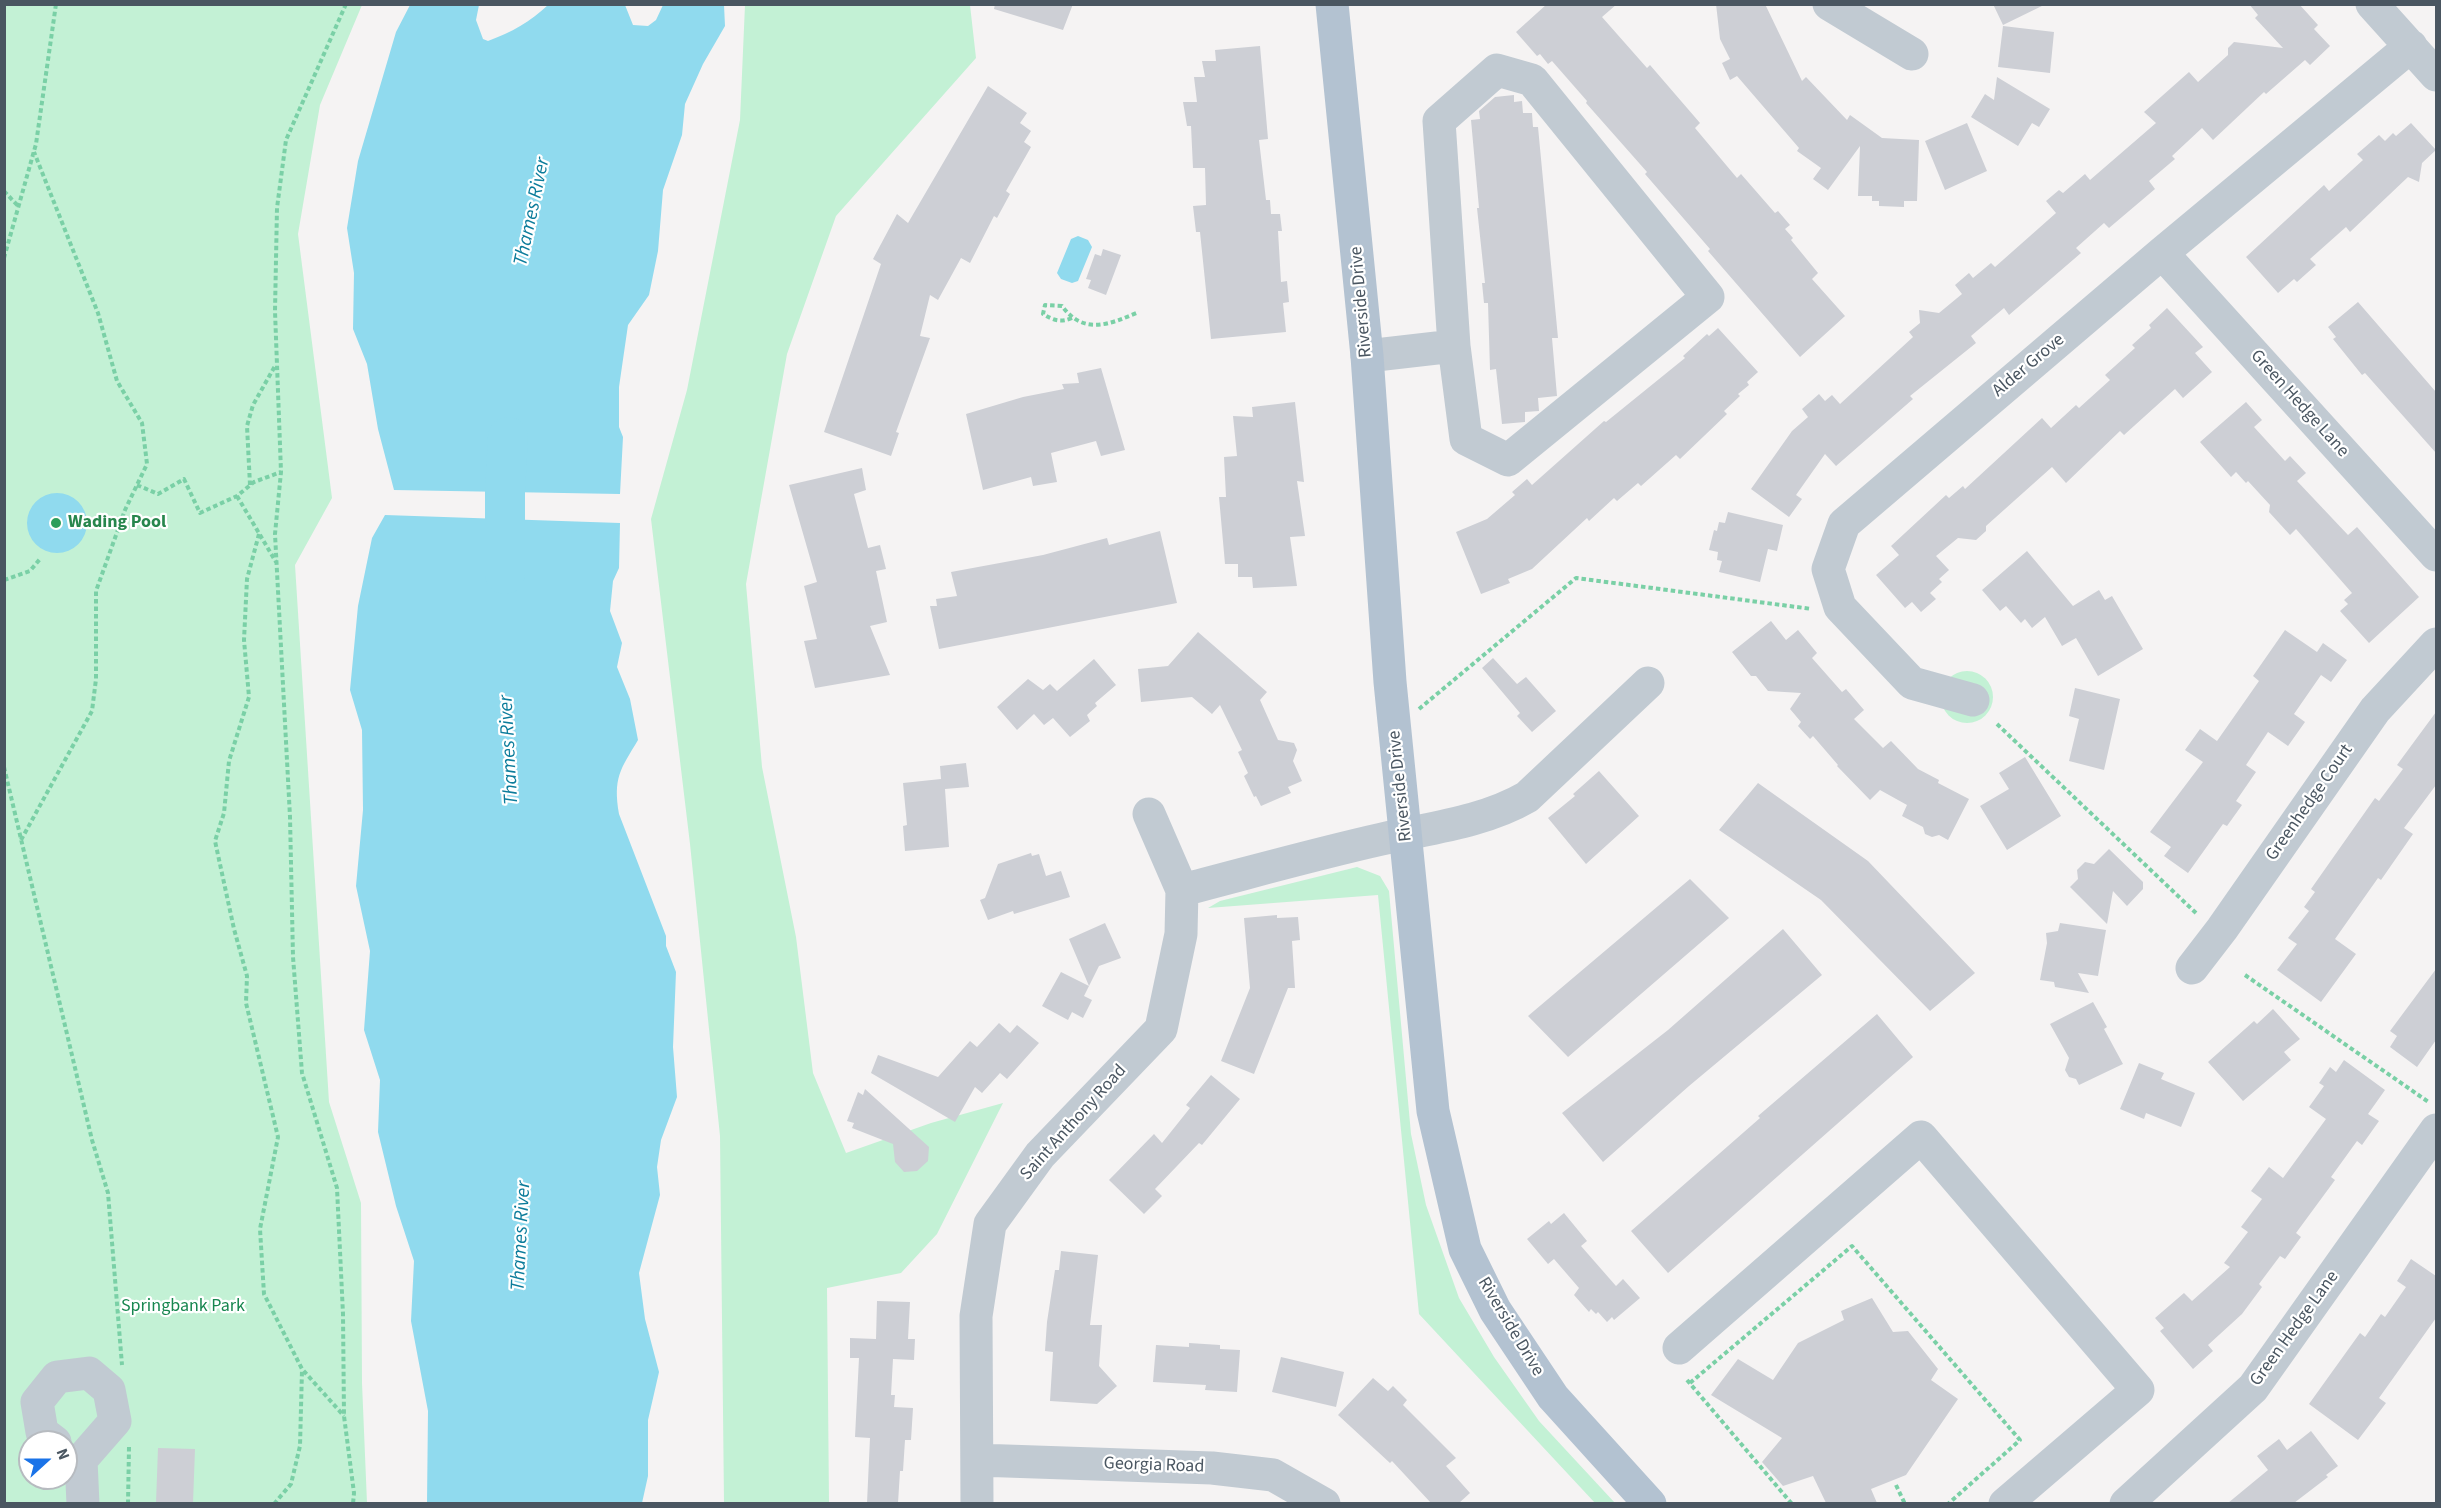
<!DOCTYPE html>
<style>
body{margin:0}
#map{position:relative;width:2441px;height:1508px;overflow:hidden;background:#f5f3f3;font-family:"Source Sans 3",sans-serif}
canvas{display:block}
.frame{position:absolute;inset:0;border:6px solid #4a5661;pointer-events:none}
.north{position:absolute;left:18px;top:1430px;width:60px;height:60px;box-sizing:border-box;background:#fff;border:2px solid #b7bbc0;border-radius:50%;rotate:69deg;font-size:16px;font-weight:700;line-height:24px;text-align:center;color:#4a5661}
.north::after{content:'';display:block;margin:auto;width:21px;height:27px;background:#1a73e8;clip-path:polygon(50% 0,100% 100%,50% 72%,0 100%)}
</style>
<div id="map">
<canvas width="2441" height="1508"></canvas>
<div class="frame"></div>
<div class="north">N</div>
</div>
<script>
const g = document.querySelector('canvas').getContext('2d');
g.lineJoin = 'round';
function paint(path, color) {
  g.fillStyle = color;
  g.fill(path, 'evenodd');
}
function trace(path, color, width, dash) {
  g.strokeStyle = color;
  g.lineWidth = width;
  g.lineCap = dash ? 'butt' : 'round';
  g.setLineDash(dash || []);
  g.stroke(path);
}
function write(font, color, halo, rows, align = 'center') {
  g.font = font + ' "Source Sans 3",sans-serif';
  g.lineWidth = 4.5;
  g.setLineDash([]);
  g.textBaseline = 'middle';
  g.strokeStyle = halo;
  g.fillStyle = color;
  for (const [text, x, y, turn = 0] of rows) {
    g.save();
    g.translate(x, y);
    g.rotate((+turn || 0) * Math.PI / 180);
    g.textAlign = isNaN(turn) ? turn : align;
    if (halo) g.strokeText(text, 0, 0);
    g.fillText(text, 0, 0);
    g.restore();
  }
}
const green = new Path2D(`
 M5 5H362L320 105 298 234 332 498 295 565 329 1102 361 1203 362 1383 367 1503 5 1504ZM30 1442H66V1478H30Z
 M745 5H970L976 58 836 216 787 354 746 584 762 767 796 937 813 1073 846 1153 931 1123 1003 1103 937 1234 901 1273 827 1288 829 1503H724L720 1136 690 844 651 519 687 390 740 120Z
 M1941 697a26 26 0 1 1 52 0a26 26 0 1 1-52 0Z
 M1357 867 1380 876 1389 891 1411 1134 1426 1205 1459 1298 1494 1357 1539 1421 1615 1503H1595L1419 1314 1378 895 1208 908 1220 901Z`);
const water = new Path2D(`
 M410 5H479L476 20 483 39 488 41C512 32 530 22 548 5H625L633 25 648 26 656 20 663 5H724L725 26 703 64 685 104 682 135 663 190 658 251 649 295 628 325 619 387V427L623 437 620 494 394 490 378 429 367 364 353 329 354 273 347 228 358 161 396 32Z
 M1078 236 1088 240 1092 247 1078 281 1072 283 1061 279 1057 273 1071 239Z
 M27 523a30 30 0 1 1 60 0a30 30 0 1 1-60 0Z
 M385 515 620 523 619 568 613 581 610 611 622 643 617 667 630 699 638 740C620 770 613 778 619 814L666 936V946L676 972 673 1047 677 1097 661 1140 657 1167 660 1195 639 1273 645 1319 659 1372 648 1420V1476L642 1503H427L428 1411 411 1321 414 1261 396 1206 378 1132 380 1080 364 1030 370 951 356 886 363 810 362 730 350 690 358 606 372 538Z`);
const river = new Path2D(`
 M505 574V492L508 437`);
const building = new Path2D(`
 M995 4H1073L1063 30 994 9Z
 M1547 4H1617L1602 17 1647 68 1650 65 1700 123 1695 128 1737 178 1741 174 1775 213 1778 211 1790 225 1785 229 1793 238 1791 240 1818 273 1812 279 1845 316 1800 357 1708 251 1710 249 1645 174 1647 172 1586 103 1587 101 1552 61 1548 64 1540 54 1537 56 1516 32Z
 M1716 4H1765L1802 81 1806 77 1847 120 1850 115 1882 138 1919 140 1917 201H1904V207L1879 206V201H1872V196H1858L1860 146 1828 190 1813 179 1821 168 1797 151 1799 148 1737 76 1730 80 1722 63 1730 59 1720 39Z
 M1993 4H2046L2003 25Z
 M2249 4H2299L2318 25 2314 29 2330 46 2310 65 2305 60 2266 94 2264 92 2213 140 2202 128 2172 156 2175 159 2149 181 2155 189 2109 228 2104 223 2076 248 2081 253 2009 315 2004 308 1971 336 1976 343 1910 396 1913 399 1836 466 1825 454 1796 495 1802 499 1789 517 1751 489 1792 431 1808 417 1802 409 1819 394 1825 401 1832 395 1840 404 1913 337 1909 332 1920 323 1919 310 1939 313 1962 294 1955 285 1969 273 1973 278 1991 263 1995 267 2056 213 2046 201 2059 190 2063 193 2085 174 2090 180 2156 123 2144 112 2189 72 2198 82 2228 55V48L2234 42 2283 48 2255 18 2258 15Z
 M2003 26 2054 32 2050 73 1998 67Z
 M1260 46 1268 139 1259 140 1266 200H1270L1271 214H1280L1282 231H1278L1281 282 1287 281 1289 302 1283 303 1286 332 1211 339 1200 232H1196L1193 206 1206 205 1205 168H1193L1191 126H1187L1183 102H1197L1194 77H1205L1202 61H1216L1215 50Z
 M1997 77 2050 109 2039 127 2032 123 2018 146 1971 117 1985 94 1994 100Z
 M988 86 1027 113 1020 123 1031 131 1024 142 1031 147 1006 191 1010 194 997 218 994 216 970 263 961 258 938 300 930 295 920 336 930 338 896 432 899 433 891 456 824 432 881 264 873 259 897 214 908 223Z
 M1514 95V102L1522 101 1523 113H1532L1533 127H1538L1558 338H1552L1557 396 1538 398 1539 411 1525 412V422L1502 424 1496 369 1490 370 1488 303H1484L1482 283H1485L1477 208H1479L1471 120 1480 119 1479 111 1495 97Z
 M1967 123 1987 171 1945 190 1925 141Z
 M2411 123 2436 150 2422 163 2419 182 2408 177 2350 232 2346 227 2310 259 2316 265 2297 282 2294 279 2278 293 2246 257 2324 185 2329 191 2363 160 2357 154 2379 135 2385 141 2393 133 2396 136Z
 M1103 249 1121 255 1106 295 1088 288 1091 280 1086 279 1095 254 1101 256Z
 M2358 302 2436 392V453L2365 373 2362 375 2333 339 2336 337 2328 327Z
 M2167 308 2203 347 2195 353 2212 372 2183 398 2175 389 2124 435 2120 431 2066 483 2052 467 1986 526V531L1976 540 1958 538 1936 556 1949 570 1939 579 1942 582 1930 593 1936 599 1921 612 1912 602 1905 608 1876 575 1899 555 1891 546 1946 495 1949 498 1963 486 1965 489 2042 418 2051 428 2076 405 2079 408 2110 380 2105 375 2135 348 2132 345 2151 328 2149 325Z
 M1718 328 1758 372 1747 382 1749 385 1738 394 1740 396 1724 411 1727 414 1680 459 1676 455 1641 486 1638 483 1617 501 1614 498 1589 521 1587 518 1532 569 1508 579 1510 583 1481 594 1456 532 1487 519 1515 495 1512 492 1527 479 1532 485 1604 421 1606 422 1685 358 1683 356 1707 334 1709 336Z
 M1101 368 1125 450 1101 456 1096 441 1051 453 1057 482 1033 486 1031 477 983 490 966 414 1023 397 1064 389 1062 384 1079 383 1077 373Z
 M1295 402 1304 482 1297 481 1305 536 1290 537 1297 586 1253 588 1252 577H1238V564H1225L1219 497H1226L1224 457 1237 456 1233 416 1253 417 1252 407Z
 M2246 402 2262 420 2254 427 2285 461 2290 456 2306 473 2297 481 2348 535 2357 527 2419 597 2369 643 2340 611 2348 604 2344 600 2352 593 2296 529 2290 535 2269 512 2270 505 2248 481 2246 483 2236 472 2231 477 2200 442Z
 M862 468 866 490 854 494 868 548 880 545 886 569 876 571 887 622 870 626 890 675 815 688 804 641 817 639 804 586 817 582 789 485Z
 M1728 512 1783 525 1777 551 1768 549 1760 582 1719 572 1722 561 1717 560 1718 552 1709 550 1714 530 1717 531 1719 522 1725 523Z
 M1160 531 1177 603 939 649 930 606H937L936 599 957 596 951 572 1043 555 1107 538 1109 545Z
 M2027 551 2073 606 2099 590 2105 600 2112 596 2143 649 2098 676 2076 638 2062 646 2045 617 2032 628 2025 619 2021 623 2006 606 2000 611 1982 590Z
 M1771 621 1786 640 1798 630 1817 653 1812 658 1842 692 1846 689 1864 710 1854 719 1883 748 1891 741 1918 769 1939 780 1938 783 1969 799 1948 840 1939 835 1932 837 1925 834 1923 827 1902 816 1907 805 1880 790 1870 800 1837 766 1838 765 1813 736 1810 739 1798 726 1801 722 1790 709 1801 693 1768 691 1756 676H1751L1732 652Z
 M2285 630 2317 652 2323 643 2347 660 2331 682 2321 675 2294 714 2305 722 2288 746 2268 732 2246 765 2256 772 2236 801 2242 805 2227 826 2223 824 2188 873 2164 856 2171 847 2150 832 2203 762 2185 750 2200 729 2217 741 2259 681 2253 676Z
 M1198 632 1267 692 1260 700 1278 740 1294 743 1297 750 1293 761 1302 781 1288 787 1291 793 1261 806 1256 796 1254 797 1244 776 1248 773 1238 752 1242 750 1220 705 1212 714 1192 697 1141 702 1138 669 1168 666Z
 M1493 658 1517 684 1526 677 1556 711 1532 732 1517 716 1520 713 1482 668Z
 M1094 659 1116 685 1095 703 1097 706 1087 715 1090 721 1070 737 1053 718 1044 725 1034 714 1017 730 997 707 1028 679 1043 690 1050 684 1057 691Z
 M2075 688 2120 699 2104 770 2069 761 2079 719 2069 716Z
 M2436 712V785L2404 828 2413 834 2381 880 2378 878 2335 939 2356 954 2321 1002 2277 970 2297 944 2288 938 2309 911 2304 907 2315 892 2311 889 2375 798 2379 801 2403 769 2397 765Z
 M2025 757 2061 816 2007 850 1980 806 2009 789 1999 773Z
 M966 763 969 787 945 789 949 847 905 851 903 826 907 825 903 783 941 779 940 766Z
 M1599 771 1639 816 1586 864 1548 818 1575 796 1573 794Z
 M1758 783 1868 861 1975 973 1930 1011 1821 900 1719 830Z
 M2109 849 2143 882V889L2127 906 2113 891 2107 924 2070 887 2078 879 2077 870 2085 862 2094 864Z
 M1031 853 1032 856 1039 854 1046 876 1061 871 1070 897 1014 914 1013 911 988 920 980 900 985 898 998 864Z
 M1690 879 1729 918 1568 1057 1528 1016Z
 M1277 915V918L1298 917 1300 940 1292 941 1295 988H1288L1254 1074 1221 1061 1250 988 1244 918Z
 M1105 923 1121 958 1099 966 1084 996 1092 1000 1083 1018 1072 1012 1068 1020 1042 1006 1061 972 1089 986 1069 939Z
 M2060 923 2106 930 2098 976 2078 973 2089 993 2055 987 2054 982 2040 980 2047 943 2046 933 2058 931Z
 M1783 929 1822 975 1689 1086 1603 1162 1562 1113 1668 1030Z
 M2436 969V1040L2417 1067 2390 1047 2397 1036 2390 1031Z
 M2093 1002 2107 1027 2104 1029 2123 1064 2079 1085 2076 1079 2069 1077 2065 1070 2069 1058 2050 1024Z
 M2273 1009 2300 1039 2284 1052 2291 1060 2243 1101 2208 1062 2254 1021 2257 1024Z
 M1877 1014 1913 1057 1668 1273 1631 1231 1760 1118 1758 1116Z
 M999 1023 1010 1033 1017 1025 1039 1043 1007 1079 1000 1073 982 1093 975 1087 955 1122 871 1073 878 1055 938 1077 970 1041 977 1047Z
 M2344 1060 2385 1090 2368 1114 2379 1121 2362 1145 2357 1141 2331 1177 2335 1180 2296 1233 2301 1237 2285 1259 2280 1256 2259 1284 2262 1287 2242 1314 2208 1345 2213 1351 2193 1369 2160 1331 2164 1328 2155 1318 2184 1293 2192 1301 2230 1267 2224 1263 2248 1232 2241 1227 2262 1199 2251 1191 2269 1167 2283 1178 2326 1119 2309 1107 2324 1086 2319 1083 2330 1067 2336 1072Z
 M2139 1063 2164 1073 2161 1079 2195 1093 2181 1127 2146 1113 2144 1119 2120 1109Z
 M1211 1075 1240 1099 1202 1145 1199 1143 1155 1189 1162 1196 1144 1214 1109 1180 1154 1134 1162 1143 1190 1108 1186 1105Z
 M865 1089 929 1147 928 1161 917 1171 904 1172 895 1162 893 1144 852 1128 854 1123 847 1121 858 1092 863 1095Z
 M1564 1213 1587 1241 1581 1246 1616 1286 1623 1279 1640 1298 1614 1320 1612 1317 1607 1322 1598 1312 1596 1314 1591 1309 1589 1312 1574 1295 1579 1288 1554 1259 1548 1264 1527 1239 1549 1221 1551 1224Z
 M1061 1251 1098 1255 1090 1325H1102L1099 1366 1117 1386 1097 1404 1050 1401 1053 1352 1045 1351 1047 1322 1055 1270H1059Z
 M2411 1259 2436 1276V1318L2379 1398 2386 1403 2358 1440 2309 1404 2360 1333 2365 1337 2381 1314 2385 1317 2406 1287 2397 1281Z
 M1872 1298 1893 1332 1908 1331 1938 1369 1931 1380 1958 1399 1906 1475 1871 1489 1877 1503H1826L1813 1476 1783 1486 1762 1462 1782 1438 1711 1395 1738 1359 1773 1380 1798 1343 1844 1320 1841 1311Z
 M877 1301 910 1302 908 1339H915L914 1360 893 1359 891 1395H895L894 1407 913 1408 911 1440H905L903 1471H900L898 1503H867L870 1438 855 1437 859 1358H850V1338L876 1339Z
 M1189 1343 1220 1345V1349L1240 1350 1237 1392 1205 1390 1206 1385 1153 1382 1156 1345 1189 1347Z
 M1281 1357 1344 1372 1336 1407 1272 1392Z
 M1373 1378 1388 1391 1393 1386 1407 1400 1403 1405 1456 1458 1446 1466 1470 1493 1459 1503H1431L1392 1461 1390 1463 1338 1415Z
 M2311 1431 2338 1466 2326 1475 2328 1477 2294 1503H2228L2268 1470 2257 1456 2279 1439 2287 1450Z
 M158 1448 195 1449 193 1503H156Z`);
const path = new Path2D(`
 M346 4 286 140 277 208 275 311 281 472 275 534 290 817 293 957 302 1073 337 1188 343 1314 344 1416 354 1493 353 1504
 M4 191 18 206
 M4 258 36 144 56 4
 M1072 318C1060 323 1053 320 1043 314L1045 305 1062 306C1084 336 1110 324 1139 312
 M137 485 158 494 184 479 200 513 237 496 254 482 281 472
 M250 485 247 426 253 405 275 366
 M237 496 276 562
 M259 534 247 579 244 640 249 697 229 761 224 813 215 841 234 929 247 976 246 1003 278 1137 260 1229 264 1294 302 1369 344 1416
 M4 580 30 571 40 559
 M1419 709 1576 578 1812 609
 M1997 724 2197 914
 M4 767 92 1140 108 1193 122 1365
 M21 840 92 711 96 679V591L125 510 147 464 142 423 117 381 98 313 34 152
 M2245 975 2430 1103
 M1687 1380 1792 1504
 M1690 1383 1852 1246 2020 1440 1948 1504
 M1896 1485 1905 1504
 M128 1504 129 1447
 M274 1504 291 1484 300 1446 302 1370`);
const minor = new Path2D(`
 M1829 4 1912 54
 M2372 4 2436 75
 M2162 253 2436 555
 M1367 356 1454 346 1466 439 1508 460 1708 297 1532 80 1497 70 1439 121 1454 346
 M1973 700 1912 683 1840 607 1828 569 1844 524 2162 253 2411 46
 M1149 814 1182 890
 M2192 968 2222 929 2375 710 2436 644
 M1679 1348 1921 1137 2138 1390 2005 1504
 M55 1442 42 1432 37 1402 57 1377 89 1373 109 1390 115 1421 81 1460 83 1504
 M977 1460 1212 1468 1273 1475 1324 1504
 M977 1504 976 1316 990 1224 1040 1155 1161 1029 1181 934 1182 890C1248 873 1315 854 1382 839 1430 828 1484 822 1527 797L1648 683
 M2126 1504 2253 1388 2436 1130`);
const major = new Path2D(`
 M1332 4 1367 356 1390 682 1433 1111 1465 1249 1495 1310 1553 1397 1650 1504`);
const markers = [
 [56,523,6,"#2e9e5b"]
];
const streetNames = [
 ["Riverside Drive",1362,302,-95],
 ["Alder Grove",2029,366,-40],
 ["Green Hedge Lane",2299,404,48],
 ["Riverside Drive",1401,786,-96],
 ["Greenhedge Court",2310,803,-55],
 ["Saint Anthony Road",1074,1123,-48],
 ["Riverside Drive",1510,1327,59],
 ["Green Hedge Lane",2295,1329,-54],
 ["Georgia Road",1154,1466,2]
];
const leisureNames = [
 ["Wading Pool",68,523]
];
const parkNames = [
 ["Springbank Park",183,1307]
];
const waterNames = [
 ["Thames River",533,212,-78],
 ["Thames River",510,750,-93],
 ["Thames River",522,1236,-87]
];
paint(green, '#c3f1d5');
paint(water, '#90daee');
trace(river, '#90daee', 40);
paint(building, '#cdcfd5');
trace(path, '#7ad0a6', 4, [4.5, 3]);
trace(minor, '#c1cad2', 33);
trace(major, '#b3c2d1', 33);
for (const [x, y, r, color] of markers) {
  const dot = new Path2D();
  dot.arc(x, y, r, 0, 2 * Math.PI);
  g.fillStyle = color;
  g.fill(dot);
  trace(dot, '#fff', 2);
}
write('18px', '#4a5661', '#fff', streetNames);
write('bold 18px', '#27864d', '#fff', leisureNames, 'left');
write('18px', '#17864f', '#fff', parkNames);
write('italic 20px', '#0c7c9b', '#fff', waterNames);
</script>
